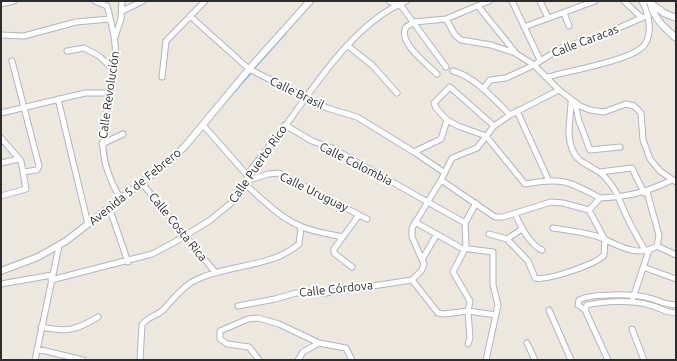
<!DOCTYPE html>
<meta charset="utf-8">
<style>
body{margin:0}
#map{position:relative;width:677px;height:361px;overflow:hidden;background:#ede8df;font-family:Ubuntu,sans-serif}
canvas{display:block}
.frame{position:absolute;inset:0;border:2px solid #2c2c2c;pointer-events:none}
</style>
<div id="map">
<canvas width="677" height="361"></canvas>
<div class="frame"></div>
</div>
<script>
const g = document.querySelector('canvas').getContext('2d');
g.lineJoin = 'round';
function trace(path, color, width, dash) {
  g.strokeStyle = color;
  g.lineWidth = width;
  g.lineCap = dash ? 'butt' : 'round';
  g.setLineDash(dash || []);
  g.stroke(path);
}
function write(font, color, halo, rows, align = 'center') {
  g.font = font + ' Ubuntu,sans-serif';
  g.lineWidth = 4;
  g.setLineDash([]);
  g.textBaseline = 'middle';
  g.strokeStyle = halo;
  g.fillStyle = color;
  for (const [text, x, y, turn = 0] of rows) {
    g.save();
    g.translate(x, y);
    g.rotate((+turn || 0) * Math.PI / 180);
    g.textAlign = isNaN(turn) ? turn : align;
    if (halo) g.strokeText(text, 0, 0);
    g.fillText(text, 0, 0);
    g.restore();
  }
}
const stream = new Path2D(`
 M254 69 286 33
 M223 105 252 72`);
const minor = new Path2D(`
 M95 1 107 6 108 9C112 27 117 43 115 61 111 118 87 141 120 198
 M389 1 402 7 446 67
 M512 1 540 60
 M540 1 548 18
 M624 1 642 18
 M1 4 14 1
 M478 6 515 52
 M122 11 143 1
 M564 13 569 26
 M190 16 249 69 327 108 357 117 414 152 445 173
 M446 19 455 35 461 40 491 45 515 53 534 65 559 90 580 106 590 110 604 112 626 104 634 106 641 113 643 140 650 159 660 171 676 182
 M524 27 595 1
 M1 35 24 36 76 22 110 19
 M115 37 121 19 122 1
 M348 46 372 65 397 93
 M67 51 84 48 99 56 114 70
 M12 61 39 166 37 170 24 172
 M453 71C475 77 494 99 510 115
 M437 74C427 64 397 42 406 27L414 22 446 19 489 1
 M162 77 166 41 205 1
 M548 77C569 71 625 61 640 49 655 38 649 14 642 1
 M483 89 490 80 506 78 534 65 561 48 603 35 648 15
 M58 99 88 224
 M571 101C571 117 566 133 572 149 578 165 593 165 604 176 617 189 619 200 626 215 631 227 639 239 645 250
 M575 104 579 121 590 150 620 147
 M517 111 548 179
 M1 113 85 93H110
 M203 125 247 175
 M285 125 312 141 332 148 465 223
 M494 126 450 87 434 103 436 108 447 120 458 126 486 136 525 184C561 177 569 181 600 198
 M1 138 21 161 26 189 1 196
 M102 144 123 134
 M414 152 441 139 447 120
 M1 163 19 159
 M600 172 632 168 644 193
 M441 180 495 217H503L551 202 563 203 589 210
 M246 181 268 174 279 173 367 219
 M141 182 215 272
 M245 184C262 199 279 217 300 226 313 232 329 234 343 237
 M647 192 659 235 657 246
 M109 207 128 262
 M589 210 600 198C628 197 647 192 672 180
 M515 214C521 226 529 244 542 250
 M415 222 461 248 493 252V285L498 305 486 360
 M553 228C567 230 582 232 596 236 616 243 635 259 657 246
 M489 234 507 239 528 261 535 278C547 281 597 264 604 255L605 240 589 210
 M507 239 522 229
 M657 246 676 255
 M423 258 437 234
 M352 267 334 253V249L359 215
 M643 267 676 279
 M51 280 152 254 173 243 209 221 230 204 245 184 250 171C262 155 274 140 286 125 318 81 355 23 406 1
 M412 280 422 270 424 264 412 237V228L441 180 452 158 477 148 494 126 510 115 559 90
 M412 280 438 313 444 314 468 311 496 315
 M1 284 52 275
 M633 298 649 250
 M238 306 275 299 296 293H326L412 280
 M549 310 571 360
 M585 310 587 305C603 301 633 300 649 305 659 307 666 313 676 313
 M41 327C67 332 75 331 98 317
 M632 329 644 360
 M527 343 535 360
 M468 344 470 338 468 311 470 301 453 272 466 247 465 223 476 203
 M37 349 83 360
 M35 360 59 246
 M140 360 142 325C147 317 156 316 162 311 174 299 183 285 198 279 230 264 271 268 299 244L301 227
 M259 360 249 347 227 344 220 339V331L248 319 258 318 279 324 319 343 346 348 352 360
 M298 360 303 352 319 343
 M608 360 585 310 578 305 579 300C593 293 634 294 649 298 658 300 666 305 676 305`);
const tertiary = new Path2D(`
 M648 1 664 13 676 18
 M651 5C655 20 665 28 676 38
 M1 271 38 257 66 241 172 159 186 145 249 69 310 1`);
const streetNames = [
 ["Calle Caracas",585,41,-21],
 ["Calle Brasil",297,93,26],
 ["Calle Revolución",109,95,-82],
 ["Calle Puerto Rico",258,164,-55],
 ["Calle Colombia",356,164,27],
 ["Avenida 5 de Febrero",135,187,-39],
 ["Calle Uruguay",314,192,26],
 ["Calle Costa Rica",178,227,51],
 ["Calle Córdova",336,289,-6]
];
trace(stream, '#73c4ee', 1.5);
trace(minor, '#b2b4bf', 7);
trace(tertiary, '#b2b4bf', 8);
trace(minor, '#fff', 5);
trace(tertiary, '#fff', 6);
write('12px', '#2c2c2c', '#fff', streetNames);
</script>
